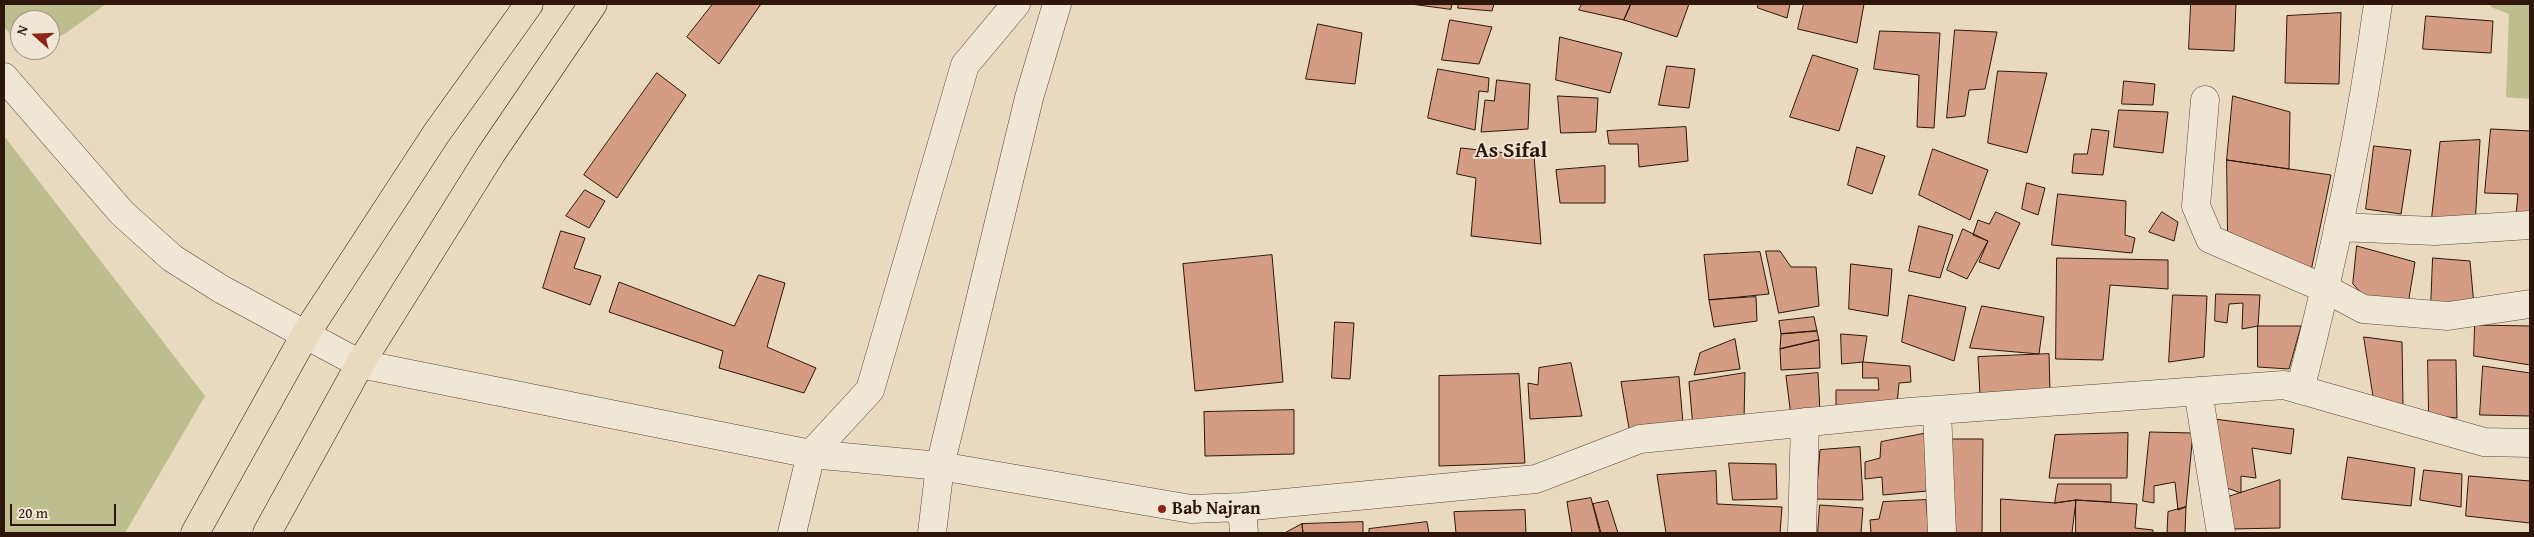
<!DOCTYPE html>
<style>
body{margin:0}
#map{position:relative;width:2534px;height:537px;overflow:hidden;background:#e8d9bf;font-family:"Gentium Book Plus",serif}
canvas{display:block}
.frame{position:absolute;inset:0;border:5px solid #2e160a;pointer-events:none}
.north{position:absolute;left:10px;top:10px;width:50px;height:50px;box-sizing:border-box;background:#f0e6d5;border:1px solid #a29384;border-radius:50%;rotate:290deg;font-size:14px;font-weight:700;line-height:20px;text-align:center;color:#2e160a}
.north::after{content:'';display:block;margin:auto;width:18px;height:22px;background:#8f2418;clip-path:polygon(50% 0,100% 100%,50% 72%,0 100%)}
.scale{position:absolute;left:10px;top:504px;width:106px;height:22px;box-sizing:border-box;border:2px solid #2e160a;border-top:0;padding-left:6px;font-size:15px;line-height:18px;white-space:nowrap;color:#2e160a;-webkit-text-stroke:4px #f0e6d5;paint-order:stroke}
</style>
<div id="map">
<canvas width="2534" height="537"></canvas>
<div class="frame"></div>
<div class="north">N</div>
<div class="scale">20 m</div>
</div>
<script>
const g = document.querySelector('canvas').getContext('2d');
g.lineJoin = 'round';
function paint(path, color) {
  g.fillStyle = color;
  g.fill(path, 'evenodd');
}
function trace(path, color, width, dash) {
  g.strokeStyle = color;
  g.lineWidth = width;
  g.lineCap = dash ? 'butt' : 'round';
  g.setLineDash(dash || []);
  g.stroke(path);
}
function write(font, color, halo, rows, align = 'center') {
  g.font = font + ' "Gentium Book Plus",serif';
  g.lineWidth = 4;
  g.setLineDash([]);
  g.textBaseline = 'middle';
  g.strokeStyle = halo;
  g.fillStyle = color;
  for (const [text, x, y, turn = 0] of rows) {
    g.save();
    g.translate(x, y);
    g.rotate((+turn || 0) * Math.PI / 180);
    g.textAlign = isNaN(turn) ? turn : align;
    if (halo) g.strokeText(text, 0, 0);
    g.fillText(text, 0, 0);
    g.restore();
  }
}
const green = new Path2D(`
 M4 4H106L66 33 50 41V20H20V45L4 27Z
 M2491 4H2530V99L2506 97 2509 14 2491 7Z
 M4 136 205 396 125 533H4Z`);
const building = new Path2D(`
 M713 4H761L719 64 687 37Z
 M1411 4H1452L1451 9Z
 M1459 4H1494L1492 11 1458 8Z
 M1582 4H1631L1624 20 1579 10Z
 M1631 4H1689L1677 37 1624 20Z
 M1758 4H1790L1787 18 1758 8Z
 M1804 4H1864L1857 43 1798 29Z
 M2191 4H2236L2234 51 2189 49Z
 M2341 13 2339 84 2285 83 2287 16Z
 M2426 16 2493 21 2491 53 2423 49Z
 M1450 20 1492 27 1479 64 1442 60Z
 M1318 24 1362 33 1355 84 1306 79Z
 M1955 30 1997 32 1985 89 1969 90 1965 116 1947 118Z
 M1880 31 1940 33 1934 128 1917 127 1919 75 1874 69Z
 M1560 37 1622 53 1610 93 1556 80Z
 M1813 55 1858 69 1839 131 1790 117Z
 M1667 66 1695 69 1689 108 1659 105Z
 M1438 69 1489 78 1488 92 1479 91 1475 130 1428 118Z
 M1998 71 2047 73 2027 153 1988 143Z
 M657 73 686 95 617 198 584 175Z
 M1497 80 1530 84 1528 129 1481 132 1485 100 1494 101Z
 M2124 81 2155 84 2153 105 2122 104Z
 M1558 96 1598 98 1596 132 1561 133Z
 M2233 96 2290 112 2289 169 2227 160Z
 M2119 110 2168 112 2163 153 2114 147Z
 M1686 127 1688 161 1639 167 1638 144H1609L1607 131Z
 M2092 129 2109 131 2103 175 2072 173 2074 154H2087Z
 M2491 129 2530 131V219L2516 215 2518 194 2485 193Z
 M2480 140 2475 226 2431 223 2440 142Z
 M2374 146 2411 150 2401 214 2366 209Z
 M1857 147 1885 156 1872 194 1848 185Z
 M1461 148 1534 156 1541 244 1471 236 1476 178 1457 174Z
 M1933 149 1988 170 1970 220 1919 195Z
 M2227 160 2331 175 2311 271 2228 241Z
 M1605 166V203H1560L1556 170Z
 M2027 183 2045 188 2038 215 2022 209Z
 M585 190 605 201 589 228 566 216Z
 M2058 194 2126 201 2125 235 2135 238 2132 253 2052 245Z
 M1996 212 2020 223 1999 269 1979 262 1988 241 1973 235 1978 220 1989 224Z
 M2162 212 2178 222 2174 241 2149 232Z
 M1919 226 1953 235 1940 278 1909 271Z
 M1963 229 1988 241 1967 279 1947 270Z
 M561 231 585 238 574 268 601 276 590 305 543 288Z
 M2357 246 2415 262 2408 304H2371L2353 284Z
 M1766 251H1780L1791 267H1816L1819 306 1779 313Z
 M1760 252 1769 294 1709 300 1704 255Z
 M1272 255 1283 382 1195 391 1183 264Z
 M2057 258 2168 260V289L2110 285 2103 360 2056 359Z
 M2433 258 2470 261 2474 306 2431 307Z
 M1851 264 1892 269 1888 316 1849 309Z
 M759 275 785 283 767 347 816 368 804 393 719 368 723 351 609 312 619 282 734 326Z
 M2216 294 2260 295 2258 326 2242 329 2243 303 2229 304 2227 323 2215 321Z
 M1909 295 1966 307 1954 361 1902 342Z
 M2173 295 2207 296 2204 357 2169 362Z
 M1756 297 1757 321 1714 327 1709 300Z
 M1982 306 2044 317 2039 354 1970 348Z
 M1814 317 1817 331 1781 334 1779 321Z
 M1335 322 1354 323 1350 379 1332 378Z
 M2475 325 2530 326V365L2474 356Z
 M2258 326H2301L2289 369 2258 367Z
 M1817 331 1819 340 1780 349 1781 334Z
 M1841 334 1867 336 1863 362 1842 364Z
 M2364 337 2402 342 2403 405 2374 400Z
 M1735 339 1740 369 1694 375 1700 353Z
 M1819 340 1820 368 1781 370 1780 349Z
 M2049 354 2050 393 1980 396 1978 357Z
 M2428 360H2456L2457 418 2429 415Z
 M1863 362 1910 366 1911 382 1899 383 1897 405 1836 409V390H1879L1878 378H1863Z
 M1571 363 1582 416 1530 419 1528 383 1538 385 1539 368Z
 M2483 366 2530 373V416L2480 415Z
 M1745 373 1744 420 1693 427 1689 382Z
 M1818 373 1820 412 1791 416 1786 376Z
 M1519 374 1525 463 1439 466V376Z
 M1679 377 1683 423 1630 434 1621 382Z
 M1294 410V454L1205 456 1204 412Z
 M2214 419 2294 429 2291 454 2252 448 2256 478 2241 476V493L2227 488Z
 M2150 432 2193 433 2186 507 2178 510 2175 482 2154 486V503L2143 501Z
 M1928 433 1927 491 1883 495 1882 477 1865 479V462L1880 458 1881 442Z
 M2128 433 2127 478H2049L2055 435Z
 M1950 439H1983L1982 533H1952Z
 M1860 447 1863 500 1816 499 1820 450Z
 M2348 457 2415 468 2411 506 2342 499Z
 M1729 463 1776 464 1777 499 1733 500Z
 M2424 470 2462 474 2461 507 2420 500Z
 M1716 471 1717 504 1782 507 1780 533H1666L1657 475Z
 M2469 476 2530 481V523L2466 516Z
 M2280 480V528L2232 529 2225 498Z
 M2058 484H2111V502L2076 500 2055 503Z
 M1591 498 1600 533H1572L1567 502Z
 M2001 499 2055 503 2076 500 2072 533H2001Z
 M1926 500 1929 533H1871L1870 520 1879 519 1883 502Z
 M2076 500 2137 504 2135 528 2153 530V533H2076Z
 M1608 501 1618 533H1601L1593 504Z
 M1820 505 1863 508 1861 533H1818Z
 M2186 507 2185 533H2167L2168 512Z
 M1525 510 1526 533H1456L1454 512Z
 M1363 522V533H1303L1302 524Z
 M1427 522 1429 533H1369V529Z
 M1302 524 1303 533H1285Z`);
const minor = new Path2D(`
 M4 77 122 213 172 258 221 289 360 364 811 454 940 466 1191 509 1242 507 1536 479 1640 439 1909 412 2284 385 2484 442 2530 443
 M2205 100 2196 206 2210 239 2326 289 2363 309 2448 316 2530 304
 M2338 227 2435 231 2530 225
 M2300 390C2333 262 2360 134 2378 4
 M2198 391 2221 533
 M1937 410 1942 533
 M1242 507 1244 533
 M792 533 811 454 870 390 965 65 1016 4
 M932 533 940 466 1029 98 1057 4
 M1802 533 1805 422`);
const primary = new Path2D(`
 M195 533 305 335 436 134 529 4
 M267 533 360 364 491 154 593 4`);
const markers = [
 [1162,509,5,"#8f2418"]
];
const poiNames = [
 ["Bab Najran",1172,509]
];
const districtNames = [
 ["As Sifal",1511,151]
];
paint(green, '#bcbe8e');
paint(building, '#d49c82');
trace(building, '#2e160a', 1);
trace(minor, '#5c4737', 29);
trace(primary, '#2e160a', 29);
trace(minor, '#f0e6d5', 28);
trace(primary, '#e8d9bf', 28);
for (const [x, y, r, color] of markers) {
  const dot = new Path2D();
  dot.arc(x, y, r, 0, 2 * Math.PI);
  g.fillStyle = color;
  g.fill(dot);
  trace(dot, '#f0e6d5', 2);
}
write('bold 18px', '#2e160a', '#f0e6d5', poiNames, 'left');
write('bold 22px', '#2e160a', '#f0e6d5', districtNames);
</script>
